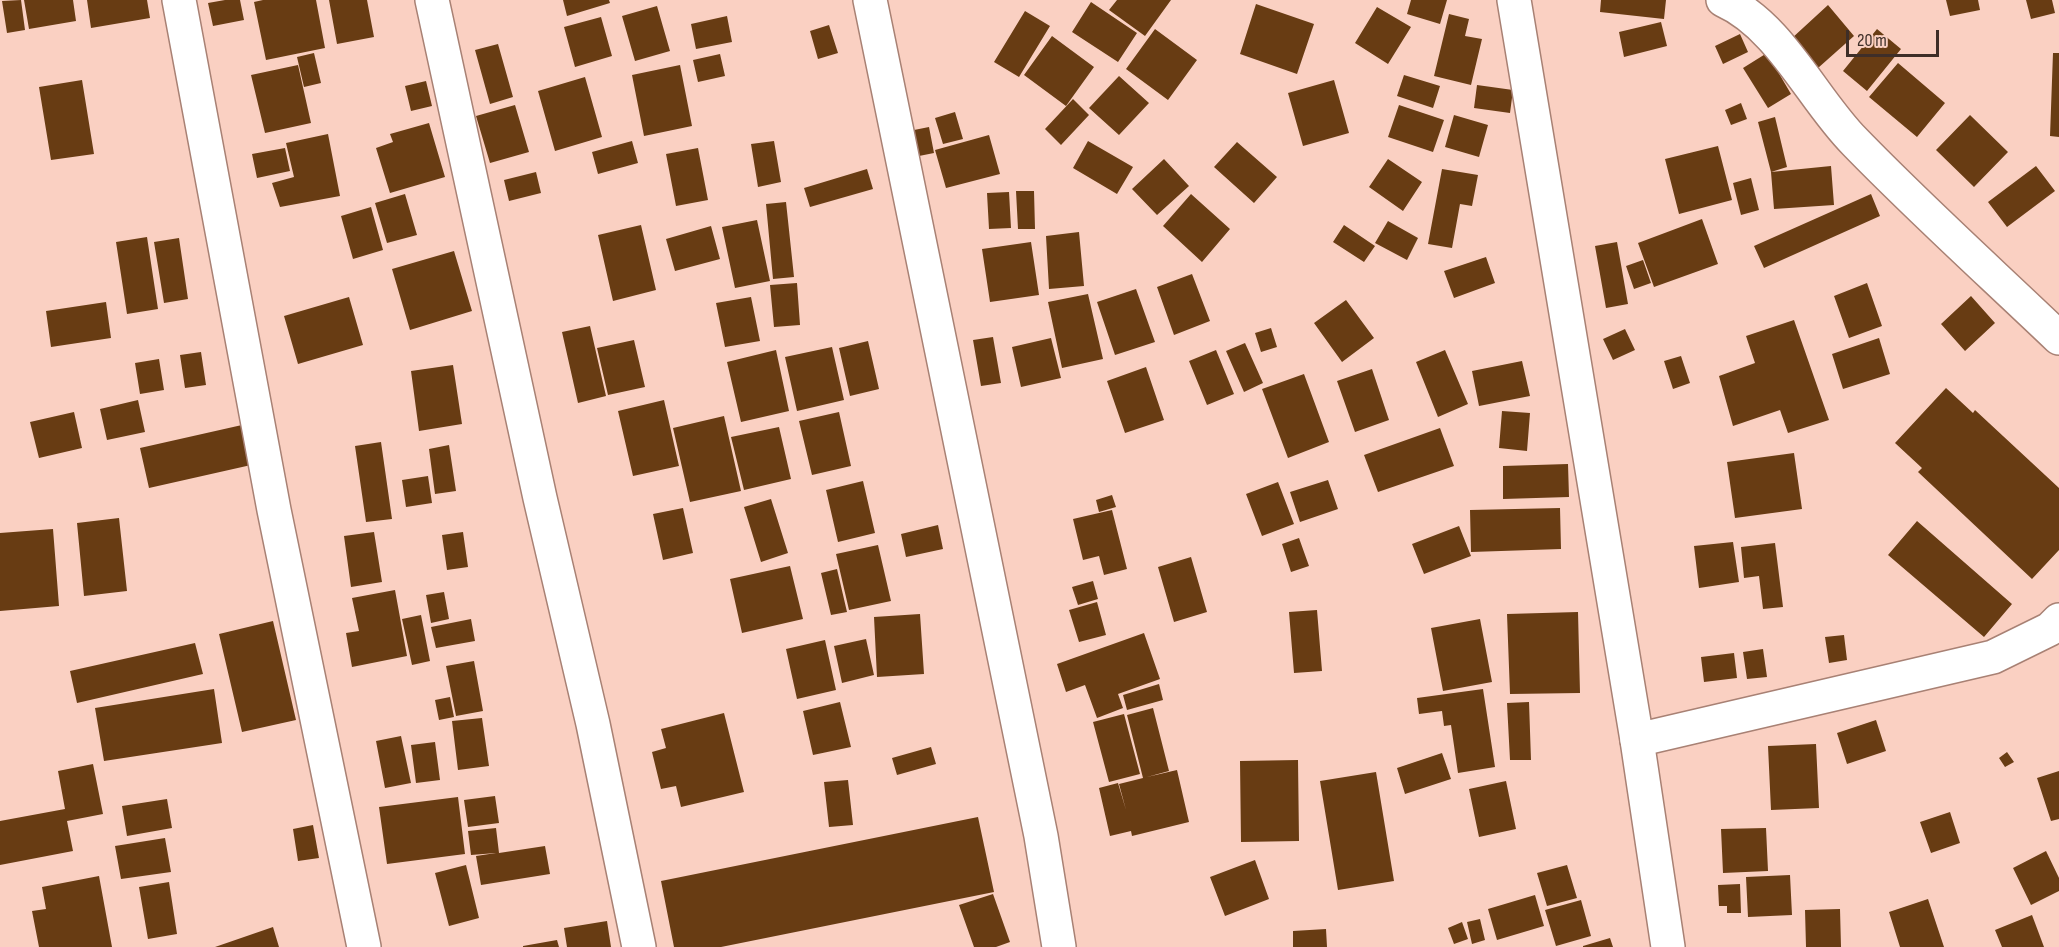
<!DOCTYPE html>
<style>
body{margin:0}
#map{position:relative;width:2059px;height:947px;overflow:hidden;background:#fad0c2;font-family:"Sofia Sans Condensed",sans-serif}
canvas{display:block}
.scale{position:absolute;left:1846px;top:30px;width:93px;height:27px;box-sizing:border-box;border:3px solid #3e2e28;border-top:0;padding-left:8px;font-size:18px;line-height:21px;white-space:nowrap;color:#3e2e28;-webkit-text-stroke:4px #fad0c2;paint-order:stroke}
</style>
<div id="map">
<canvas width="2059" height="947"></canvas>
<div class="scale">20 m</div>
</div>
<script>
const g = document.querySelector('canvas').getContext('2d');
g.lineJoin = 'round';
function paint(path, color) {
  g.fillStyle = color;
  g.fill(path, 'evenodd');
}
function trace(path, color, width, dash) {
  g.strokeStyle = color;
  g.lineWidth = width;
  g.lineCap = dash ? 'butt' : 'round';
  g.setLineDash(dash || []);
  g.stroke(path);
}
const building = new Path2D(`
 M21 0 25 30 7 33 2 1Z
 M24 0H73L76 21 29 29Z
 M87 0H147L150 18 91 28Z
 M225 0H240L244 20 213 26 208 3Z
 M263 0H316L325 48 266 60 254 2Z
 M329 0H367L374 37 337 44Z
 M563 0H609L610 3 567 16Z
 M1117 0H1171L1145 36 1109 10Z
 M1411 0H1447L1440 24 1407 14Z
 M1601 0H1666L1664 19 1600 12Z
 M1946 0H1978L1980 10 1950 16Z
 M2026 0H2052L2055 13 2031 19Z
 M1091 2 1137 33 1118 62 1072 32Z
 M1256 4 1314 24 1297 74 1240 54Z
 M1828 5 1854 36 1818 68 1791 39Z
 M657 6 670 51 635 61 622 16Z
 M1377 7 1411 27 1388 64 1355 43Z
 M1025 11 1050 26 1019 77 994 62Z
 M1449 14 1469 19 1465 36 1482 39 1471 85 1434 76Z
 M727 16 732 42 696 49 691 24Z
 M601 17 612 56 575 67 564 27Z
 M1661 22 1667 46 1624 57 1619 32Z
 M829 25 838 53 818 59 810 31Z
 M1155 29 1197 60 1168 100 1126 69Z
 M1877 29 1901 49 1867 91 1843 71Z
 M1740 34 1748 52 1723 64 1715 46Z
 M1052 36 1094 67 1066 106 1024 75Z
 M498 44 513 97 490 104 475 50Z
 M314 53 321 83 304 87 297 57Z
 M1767 53 1791 94 1768 108 1743 68Z
 M2053 53H2059V137L2050 136Z
 M720 54 725 76 698 82 693 60Z
 M1898 63 1945 103 1917 137 1869 97Z
 M298 65 311 123 265 133 251 75Z
 M680 65 692 126 644 136 632 75Z
 M1404 75 1440 86 1433 108 1397 96Z
 M1119 76 1149 103 1119 135 1089 108Z
 M585 77 602 137 555 151 538 91Z
 M82 80 94 154 51 160 39 87Z
 M1334 80 1349 133 1303 146 1288 93Z
 M426 81 432 106 411 111 405 86Z
 M1477 85 1513 90 1510 113 1474 108Z
 M1073 99 1089 115 1061 145 1045 129Z
 M1741 103 1747 119 1731 125 1725 110Z
 M515 105 529 152 490 163 476 116Z
 M1399 105 1444 120 1433 152 1388 137Z
 M955 112 963 139 943 144 935 118Z
 M1454 115 1488 125 1479 157 1445 147Z
 M1970 115 2008 152 1974 187 1936 150Z
 M1775 117 1787 167 1771 172 1831 166 1834 205 1774 209 1771 172 1758 122Z
 M429 123 445 177 390 193 376 148 393 142 390 134Z
 M929 127 934 153 919 156 914 130Z
 M328 134 340 196 280 207 272 183 294 177 286 143Z
 M989 135 1000 174 946 188 935 150Z
 M632 141 638 163 598 174 592 152Z
 M774 141 781 182 758 187 751 144Z
 M1088 141 1133 167 1117 194 1073 168Z
 M1237 142 1277 177 1254 203 1214 167Z
 M1718 146 1732 200 1679 214 1665 159Z
 M285 148 290 171 257 178 252 154Z
 M698 148 708 200 676 206 666 154Z
 M1164 159 1189 186 1157 215 1132 189Z
 M1388 159 1422 182 1403 211 1369 187Z
 M2036 166 2055 191 2007 227 1988 202Z
 M867 169 873 189 810 207 804 188Z
 M1442 169 1478 175 1472 206 1460 204 1452 248 1428 244Z
 M536 172 541 193 509 201 504 180Z
 M1751 178 1759 210 1741 215 1733 183Z
 M1016 191H1034L1035 229H1018Z
 M1009 192 1011 228 989 229 987 193Z
 M405 194 417 235 387 243 375 203Z
 M1191 194 1230 229 1202 262 1163 226Z
 M1871 194 1880 216 1764 268 1754 246Z
 M786 202 794 277 773 279 766 204Z
 M371 207 383 250 353 259 341 216Z
 M1702 219 1718 264 1654 287 1638 243Z
 M757 220 770 281 735 288 722 227Z
 M1388 221 1418 238 1407 260 1375 243Z
 M641 225 656 290 613 301 598 235Z
 M1344 225 1375 246 1364 262 1333 242Z
 M711 226 720 259 675 271 666 239Z
 M1079 232 1084 286 1049 289 1046 236Z
 M147 237 158 309 127 314 116 242Z
 M179 238 188 299 164 303 154 242Z
 M1031 242 1039 295 990 302 982 249Z
 M1617 242 1628 304 1606 308 1595 246Z
 M454 251 472 311 410 330 392 269Z
 M1486 257 1495 283 1454 298 1444 271Z
 M1643 260 1651 283 1634 289 1626 266Z
 M1192 274 1210 321 1174 335 1157 287Z
 M797 283 800 325 774 327 770 285Z
 M1867 283 1882 326 1849 338 1834 296Z
 M1136 289 1155 342 1115 355 1097 302Z
 M1088 294 1103 359 1062 368 1048 302Z
 M1971 296 1995 323 1965 351 1941 324Z
 M349 297 363 345 298 364 284 316Z
 M751 297 760 341 725 347 716 303Z
 M1346 300 1374 338 1342 362 1314 323Z
 M106 302 111 338 51 347 46 311Z
 M1794 320 1829 420 1788 433 1780 410 1733 426 1719 376 1755 363 1746 336Z
 M590 326 606 396 578 403 562 332Z
 M1271 328 1277 347 1261 352 1255 333Z
 M1625 329 1635 350 1613 360 1603 339Z
 M993 337 1001 383 981 386 973 340Z
 M1051 338 1061 378 1021 387 1012 347Z
 M1879 338 1890 374 1843 389 1832 354Z
 M634 340 645 387 608 395 597 348Z
 M868 341 879 389 850 396 839 348Z
 M1245 343 1263 383 1244 392 1226 351Z
 M832 347 844 400 797 411 785 357Z
 M776 350 789 411 741 422 727 362Z
 M1216 350 1234 394 1207 405 1189 361Z
 M1445 350 1468 404 1438 417 1416 362Z
 M201 352 206 385 185 388 180 355Z
 M1681 356 1690 383 1673 389 1664 361Z
 M159 359 164 390 140 394 135 363Z
 M1522 361 1530 396 1479 406 1472 371Z
 M453 365 462 424 419 431 411 371Z
 M1146 367 1164 420 1125 433 1107 381Z
 M1372 369 1389 420 1355 432 1337 381Z
 M1304 374 1329 442 1288 458 1262 389Z
 M1946 388 1973 413 1975 410 2059 488V550L2032 579 1918 472 1922 468 1895 443Z
 M138 400 145 432 107 440 100 409Z
 M664 400 679 466 633 476 618 411Z
 M1502 411 1530 413 1527 451 1499 448Z
 M74 412 82 448 39 458 30 422Z
 M839 412 851 466 812 475 799 421Z
 M724 416 741 491 690 502 673 428Z
 M242 425 251 465 149 488 140 448Z
 M779 427 791 479 744 490 731 437Z
 M1440 428 1454 466 1378 492 1364 455Z
 M381 442 392 519 366 522 355 446Z
 M449 445 456 491 435 494 429 449Z
 M1794 453 1802 509 1735 518 1727 462Z
 M1568 464 1569 497 1503 499V466Z
 M428 476 432 503 406 507 402 480Z
 M1328 480 1338 509 1300 522 1290 492Z
 M863 481 875 533 838 542 826 490Z
 M1278 482 1294 524 1262 536 1246 494Z
 M1112 495 1116 507 1099 512 1096 500Z
 M771 499 788 553 761 562 744 507Z
 M683 508 693 553 663 560 653 514Z
 M1560 508 1561 549 1471 552 1470 510Z
 M1112 510 1127 569 1104 575 1099 556 1083 560 1073 519Z
 M119 518 127 591 84 596 77 523Z
 M1917 521 2012 604 1984 637 1888 555Z
 M938 525 943 549 906 557 901 534Z
 M1459 526 1471 556 1424 574 1412 544Z
 M53 529 59 606 0 611V533Z
 M374 532 382 582 351 587 344 536Z
 M463 532 468 567 447 570 442 535Z
 M1299 538 1309 566 1291 572 1282 544Z
 M1733 542 1739 582 1699 588 1694 546Z
 M1775 543 1783 607 1763 609 1759 576 1744 578 1741 547Z
 M878 545 891 601 849 610 836 554Z
 M1191 557 1207 612 1174 622 1158 567Z
 M790 566 803 619 742 633 730 579Z
 M837 569 847 612 831 615 821 573Z
 M1093 581 1098 599 1078 605 1072 587Z
 M395 590 407 656 352 667 346 633 359 631 352 598Z
 M444 592 449 619 431 623 426 595Z
 M1097 602 1106 635 1079 642 1069 610Z
 M1317 610 1322 671 1294 673 1289 612Z
 M1578 612 1580 693 1510 694 1507 614Z
 M920 614 924 674 877 677 874 617Z
 M421 615 430 661 412 665 402 619Z
 M471 619 475 641 436 648 431 627Z
 M1480 619 1492 682 1443 691 1431 628Z
 M273 621 296 720 242 732 219 634Z
 M1144 633 1160 679 1118 694 1123 708 1097 718 1085 685 1066 692 1057 664Z
 M1844 635 1847 660 1829 663 1825 637Z
 M866 639 874 675 842 683 834 646Z
 M825 640 836 690 797 699 786 649Z
 M195 643 203 674 77 703 70 671Z
 M1763 649 1767 677 1747 679 1743 652Z
 M1734 653 1737 678 1704 682 1701 657Z
 M474 661 483 711 456 716 446 666Z
 M1159 684 1163 700 1127 710 1123 695Z
 M214 689 222 743 104 761 95 708Z
 M1483 689 1495 767 1458 773 1451 725 1444 726 1442 711 1419 714 1417 698Z
 M450 697 454 717 439 720 435 700Z
 M840 702 851 747 813 755 803 711Z
 M1529 702 1531 760H1510L1507 703Z
 M1153 708 1169 771 1147 777 1177 770 1189 822 1132 836 1131 831 1110 836 1099 788 1118 783 1126 810 1119 784 1143 778 1127 715Z
 M724 713 744 792 681 807 676 786 661 789 652 752 666 748 661 729Z
 M1124 714 1140 774 1109 782 1093 722Z
 M482 718 489 766 458 770 452 721Z
 M1876 720 1886 751 1847 764 1837 733Z
 M401 736 411 783 385 788 376 741Z
 M435 742 440 780 416 783 411 745Z
 M1816 744 1819 808 1771 810 1768 746Z
 M931 747 936 764 897 775 892 758Z
 M2007 752 2014 762 2005 767 1999 758Z
 M1442 753 1451 779 1405 794 1397 768Z
 M1298 760 1299 841 1241 842 1240 761Z
 M93 764 103 814 67 821 73 851 0 865V821L65 809 58 771Z
 M2059 771V819L2051 821 2037 778Z
 M1376 772 1394 881 1338 890 1320 781Z
 M848 780 853 825 829 827 824 782Z
 M1506 781 1516 829 1479 837 1469 789Z
 M495 796 499 823 468 827 464 800Z
 M458 797 465 854 387 864 379 807Z
 M167 799 172 828 127 836 122 806Z
 M1950 812 1960 843 1931 853 1920 822Z
 M978 817 994 892 721 947H674L661 881Z
 M313 825 319 858 298 861 293 829Z
 M496 828 499 853 545 846 550 874 481 885 476 856 496 853 471 855 468 831Z
 M1766 828 1768 871 1723 873 1721 829Z
 M165 838 171 872 121 879 115 846Z
 M2046 851 2059 878V891L2031 905 2013 868Z
 M1255 860 1269 899 1225 916 1210 877Z
 M466 865 479 918 449 926 435 873Z
 M1567 865 1577 898 1547 906 1537 873Z
 M1790 875 1792 915 1748 917 1746 877Z
 M99 876 112 947H39L32 911 46 909 42 887Z
 M169 882 177 934 148 939 139 887Z
 M1740 884 1741 913H1727V906H1719L1718 885Z
 M993 894 1010 942 996 947H974L959 905Z
 M1535 895 1544 926 1497 940 1488 909Z
 M1928 899 1944 947H1900L1889 912Z
 M1581 900 1591 936 1556 946 1545 910Z
 M1840 909 1841 947H1806L1805 910Z
 M2032 915 2044 947H2002L1995 930Z
 M1480 919 1485 940 1472 944 1467 922Z
 M607 921 611 947H567L564 928Z
 M1462 922 1468 939 1454 944 1448 928Z
 M273 927 279 947H215Z
 M1326 929 1327 947H1293V931Z
 M1610 938 1613 947H1583V946Z
 M557 940 559 947H523V946Z`);
const street = new Path2D(`
 M179 0 274 510 364 947
 M432 0 540 498 593 724 639 947
 M870 0 1041 836 1059 947
 M1723 0C1781 26 1812 99 1855 142 1921 210 1991 273 2059 338
 M1637 740 1993 657 2050 629 2059 620`);
const secondary = new Path2D(`
 M1514 0 1637 740 1668 947`);
paint(building, '#683c13');
trace(street, '#a88174', 36);
trace(secondary, '#a88174', 36);
trace(street, '#fff', 33);
trace(secondary, '#fff', 33);
</script>
